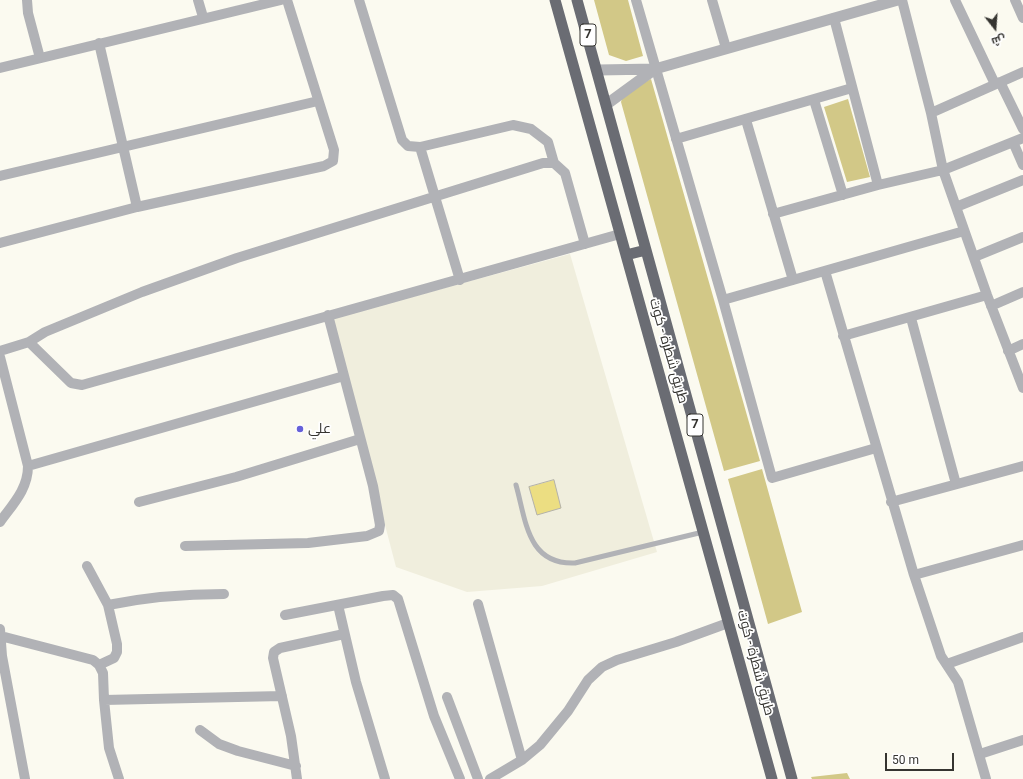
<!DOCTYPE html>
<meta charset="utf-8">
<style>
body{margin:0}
#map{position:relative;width:1023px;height:779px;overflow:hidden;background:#fbfaf0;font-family:Roboto,Cairo,sans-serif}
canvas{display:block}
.north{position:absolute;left:975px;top:8px;width:40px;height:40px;-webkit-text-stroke:3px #fff;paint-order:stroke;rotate:163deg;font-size:11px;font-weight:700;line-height:16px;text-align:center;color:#353430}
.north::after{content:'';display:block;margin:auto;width:14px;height:18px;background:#353430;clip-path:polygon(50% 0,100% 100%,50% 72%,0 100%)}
.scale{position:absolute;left:885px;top:753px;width:69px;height:18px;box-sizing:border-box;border:2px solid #353430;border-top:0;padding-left:5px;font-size:12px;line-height:14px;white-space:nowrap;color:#353430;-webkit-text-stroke:3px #fff;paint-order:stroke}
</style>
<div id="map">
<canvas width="1023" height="779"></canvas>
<div class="north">ش</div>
<div class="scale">50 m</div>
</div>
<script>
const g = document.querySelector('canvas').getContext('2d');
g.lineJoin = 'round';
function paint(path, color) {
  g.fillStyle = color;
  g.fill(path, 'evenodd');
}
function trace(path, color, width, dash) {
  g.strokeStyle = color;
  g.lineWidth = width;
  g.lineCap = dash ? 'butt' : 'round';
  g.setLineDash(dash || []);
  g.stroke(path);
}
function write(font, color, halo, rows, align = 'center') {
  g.font = font + ' Roboto,Cairo,sans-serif';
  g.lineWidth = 3.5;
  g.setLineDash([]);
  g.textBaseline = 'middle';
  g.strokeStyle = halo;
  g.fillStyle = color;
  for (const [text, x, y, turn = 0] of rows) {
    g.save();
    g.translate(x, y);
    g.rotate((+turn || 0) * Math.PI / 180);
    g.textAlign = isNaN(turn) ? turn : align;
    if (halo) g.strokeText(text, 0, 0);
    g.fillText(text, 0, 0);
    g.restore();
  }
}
const built = new Path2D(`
 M570 254 657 552 542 586 467 592 396 567 331 319Z`);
const green = new Path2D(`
 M594 0H628L643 56 626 61 609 55Z
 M651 79 760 461 724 471 621 102C625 88 639 85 651 79Z
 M848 99 870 177 847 182 824 107Z
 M762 469 802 612 768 624 728 479Z
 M847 773 850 779H812L811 777Z`);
const building = new Path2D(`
 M554 480 561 508 537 515 529 487Z`);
const service = new Path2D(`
 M516 485C526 520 527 565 575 563L703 532`);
const minor = new Path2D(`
 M27 0 28 13 40 58
 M198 0 203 17
 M359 0 402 140 408 146 420 147 513 125 531 129 548 142 554 163
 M636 0 723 300 772 478 876 448
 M712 0 726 48
 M902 0 931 113 943 170 987 295 1023 388
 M955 0 995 84
 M1015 0 1023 18
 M834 18 878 185
 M99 43 137 207
 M0 68 281 0
 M1000 82 1023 129
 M814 100 843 195
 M931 113 1023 72
 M746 120 793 280
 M676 139 852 88
 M1013 142 1023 165
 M420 147 460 280
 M0 176 318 101
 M956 207 1023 180
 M773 214 878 185 943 170 1023 138
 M0 243 137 207 324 166 333 161 334 150 287 0
 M974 257 1023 237
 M825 271 914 575 941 656 958 682 986 779
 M723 300 964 231
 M991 306 1023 292
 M911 318 956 484
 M843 336 987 295
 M29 342 71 383 82 385 620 234
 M0 351 29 342 45 332 142 292 237 258 543 163H554L565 173 585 244
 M1008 351 1023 344
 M0 357 28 466C28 489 13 504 0 522
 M28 466 344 376
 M139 502 236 477 360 439
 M891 502 1023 466
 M185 546 308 543 367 536 379 531 380 525 373 486 328 315
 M87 566 108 605 117 644V652L114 658 99 665
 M914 575 1023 545
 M478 604 522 760
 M108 605C147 597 184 594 224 594
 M338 605 356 682 385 779
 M285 615 383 596 393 595 398 599 434 716 460 779
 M0 629 2 656 25 779
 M1 636 93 660 99 665 103 673 104 700 109 748 119 779
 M947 664 1023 637
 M447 697 478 779
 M104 700 282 696
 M200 730 219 744 238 751 296 766
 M980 754 1023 740
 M297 779 291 736 273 658 274 652 280 648 344 634
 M490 779 522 760 540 745 568 711 588 680 602 667 617 660 676 642 728 623`);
const tertiary = new Path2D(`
 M598 70 655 69 898 0
 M607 104 655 69`);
const trunk = new Path2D(`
 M555 0 772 779
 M577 0 792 779
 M626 255 646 250`);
const markers = [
 [300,429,4,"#6560d9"]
];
const shields = [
 [588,35,16],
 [695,425,16]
];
const shieldNames = [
 ["7",588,35],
 ["7",695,425]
];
const streetNames = [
 ["طريق شطرة - كوت",668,351,74],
 ["طريق شطرة - كوت",755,663,75]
];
const poiNames = [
 ["علي",308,429]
];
paint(built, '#f0eedd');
paint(green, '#d2c887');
paint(building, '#ecde82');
trace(building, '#b4b2a9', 1);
trace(service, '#b1b2b6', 5);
trace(minor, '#b1b2b6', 10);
trace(tertiary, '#b1b2b6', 11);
trace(trunk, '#6a6c73', 11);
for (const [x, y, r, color] of markers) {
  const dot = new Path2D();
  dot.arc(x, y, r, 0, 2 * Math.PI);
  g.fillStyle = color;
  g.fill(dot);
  trace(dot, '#fff', 1.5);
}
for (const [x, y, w] of shields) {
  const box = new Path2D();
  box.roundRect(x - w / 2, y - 11, w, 22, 3);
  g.fillStyle = '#fff';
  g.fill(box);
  trace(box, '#353430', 1);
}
write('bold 13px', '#353430', null, shieldNames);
write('14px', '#353430', '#fff', streetNames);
write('14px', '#353430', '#fff', poiNames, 'left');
</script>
